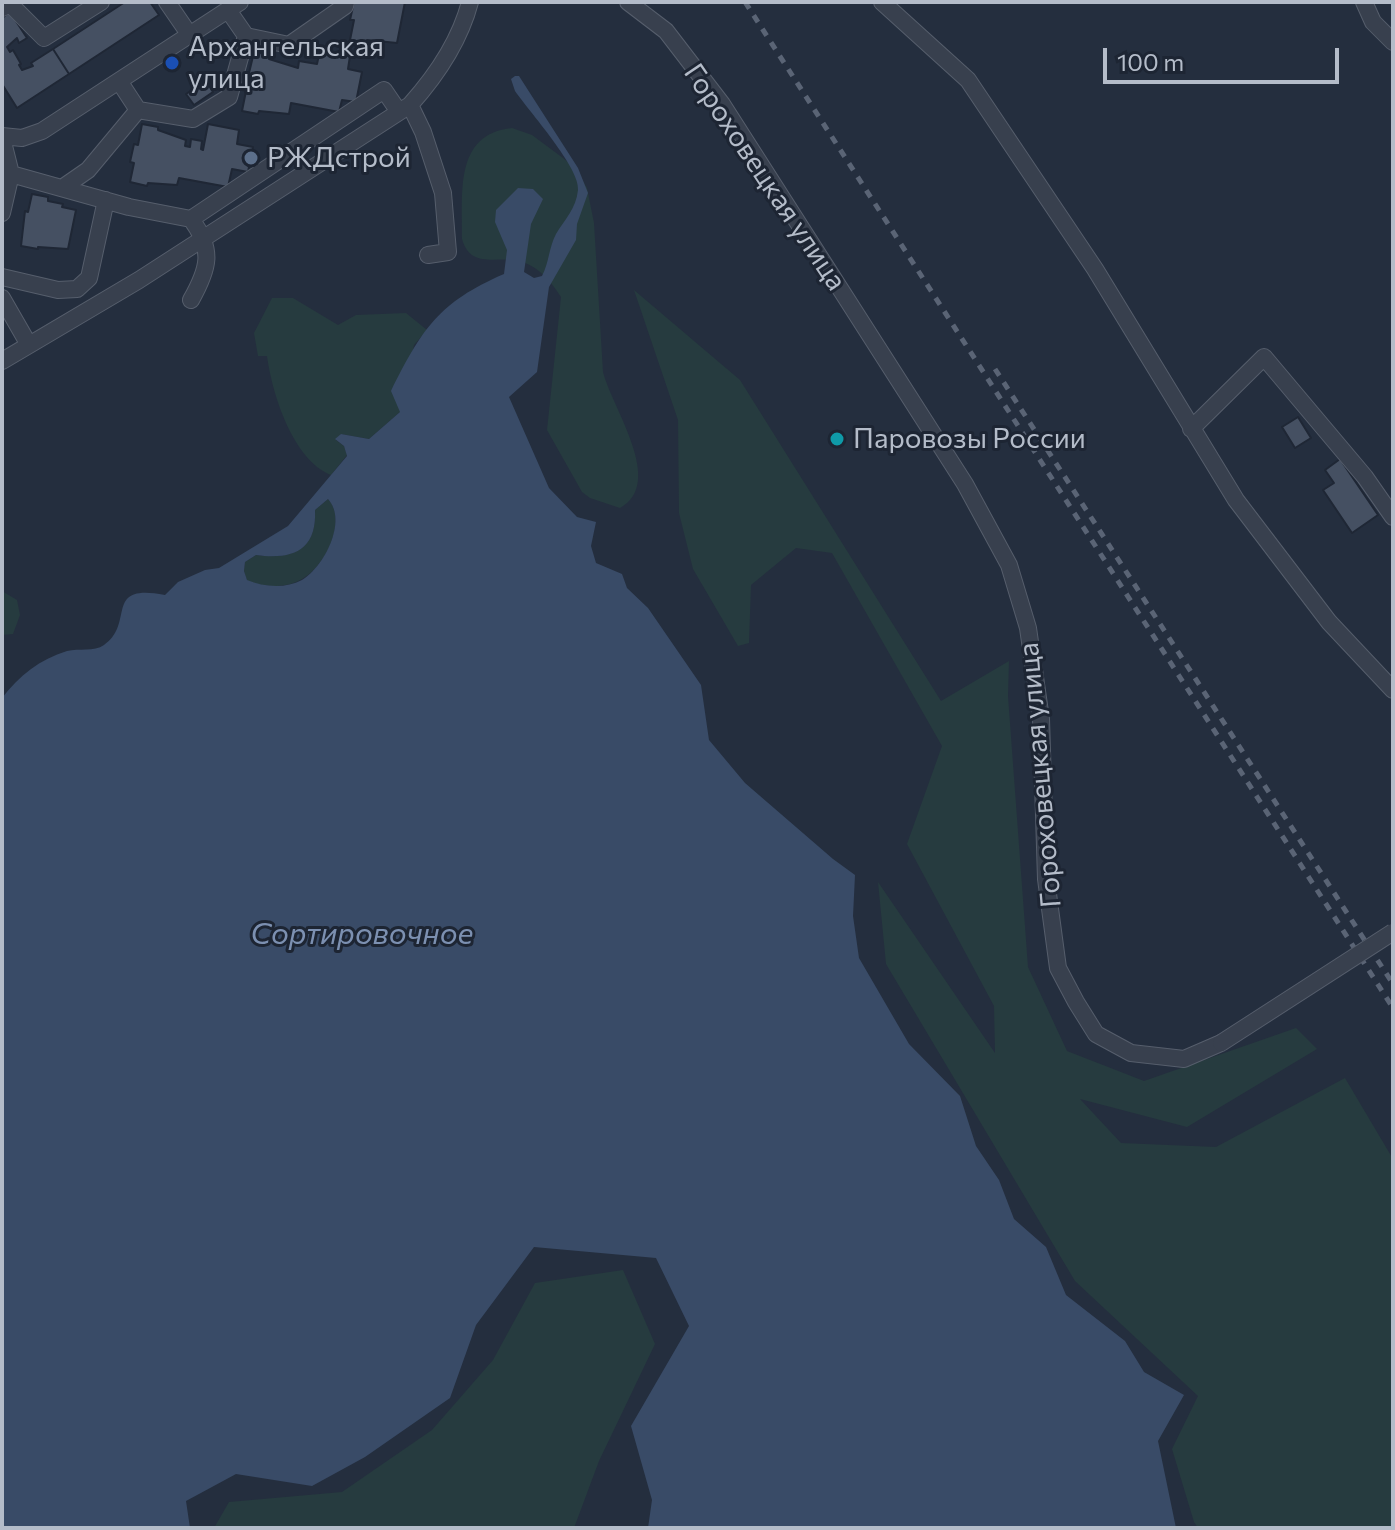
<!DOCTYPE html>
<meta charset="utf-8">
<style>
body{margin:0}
#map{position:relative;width:1395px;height:1530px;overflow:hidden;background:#242e3e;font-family:Commissioner,sans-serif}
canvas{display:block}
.frame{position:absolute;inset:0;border:4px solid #b4bcc9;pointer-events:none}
.scale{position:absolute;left:1103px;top:48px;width:236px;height:36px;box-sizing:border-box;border:4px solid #b4bcc9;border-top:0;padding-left:10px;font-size:24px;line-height:28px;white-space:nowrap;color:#b4bcc9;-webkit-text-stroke:6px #1d2533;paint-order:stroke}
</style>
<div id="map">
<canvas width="1395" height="1530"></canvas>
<div class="frame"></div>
<div class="scale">100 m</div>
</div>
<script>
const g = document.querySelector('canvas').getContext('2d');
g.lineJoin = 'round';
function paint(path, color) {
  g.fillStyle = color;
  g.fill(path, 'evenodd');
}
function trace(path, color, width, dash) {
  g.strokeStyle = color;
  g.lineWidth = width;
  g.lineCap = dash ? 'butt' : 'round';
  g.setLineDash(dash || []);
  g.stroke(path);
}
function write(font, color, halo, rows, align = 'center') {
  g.font = font + ' Commissioner,sans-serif';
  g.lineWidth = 6;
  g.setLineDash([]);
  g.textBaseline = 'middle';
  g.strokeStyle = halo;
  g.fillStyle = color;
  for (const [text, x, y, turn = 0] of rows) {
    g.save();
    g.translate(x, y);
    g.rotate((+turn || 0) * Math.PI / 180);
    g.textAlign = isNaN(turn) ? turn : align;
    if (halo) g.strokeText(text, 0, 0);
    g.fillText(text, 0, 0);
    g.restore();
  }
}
const green = new Path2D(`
 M512 128 532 135 563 158 576 169 587 188 594 223 603 372C612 408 666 483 620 508L590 498 582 492 547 430 561 297C552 283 540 268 523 262 499 254 471 271 462 239 463 195 453 134 512 128Z
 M634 290 740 380 941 701 1009 661 1008 696 1028 967 1067 1051 1144 1081 1296 1028 1317 1049 1187 1127 1080 1099 1121 1143 1216 1147 1345 1078 1393 1159V1528H1198L1194 1522 1172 1449 1198 1396 1075 1281 886 964 878 882 995 1053 994 1006 907 844 942 746 832 553 796 548 751 585 749 643 738 646 693 569 679 513 678 420Z
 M272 298H293L338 325 356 315 406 313 427 330 414 345 400 412 369 439 341 434 336 440 344 446 347 455 331 475C293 460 272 394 267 356H258L254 333Z
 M328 499C348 521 325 567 302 579 285 589 264 587 247 581L244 571 245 562 256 555C292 560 317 550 315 510Z
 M2 591 17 600 20 615 13 634 2 635Z
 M623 1270 655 1344 599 1461 574 1528H214L229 1502 342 1492 432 1430 493 1360 535 1283Z`);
const water = new Path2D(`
 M515 76H519L578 168 588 193 577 224 576 240 549 287 537 372 509 397 549 488 577 517 596 522 591 546 596 563 622 574 627 588 648 608 701 685 709 740 745 783 833 859 855 875 853 916 859 958 909 1044 960 1096 976 1146 999 1180 1014 1219 1046 1247 1066 1295 1125 1341 1144 1372 1184 1395 1158 1441 1176 1528H648L652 1500 631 1426 689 1326 656 1258 534 1247 476 1325 450 1398 365 1457 312 1486 236 1474 186 1501 190 1528H2V698C19 676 40 659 67 651 79 648 94 652 104 645 136 623 102 583 165 595L178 582 205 570 219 568 288 526 347 456 344 446 335 439 341 434 369 439 400 412 391 391C422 329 439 302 504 274L507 250 495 222 496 210 518 188 533 189 543 199 531 224 524 272 534 278 542 276C549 263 549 247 556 234 565 219 576 209 578 190 581 169 528 110 515 91L511 79ZM328 499C348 521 324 567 302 580 285 589 264 587 247 580L244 571 245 562 256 555C292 560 317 551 315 510Z`);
const building = new Path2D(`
 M125 2H150L159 15 69 74 53 49Z
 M354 2H405L397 43 367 40V43L350 40 354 20H350Z
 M10 12 27 38 19 43 17 38 7 47 10 52 13 50 21 64 19 65 22 70 33 66 31 63 53 49 69 74 17 108 2 84V18Z
 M320 50 350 56 348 69 362 72 356 102 342 100 339 112 291 103 289 114 259 111 258 114 242 111 246 91 242 90 245 72 249 73 254 52 270 55 269 59 298 68 299 61 317 64Z
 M206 81 213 92 194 105 186 94Z
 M142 124 158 127V130L186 140 185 146 190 147 191 139 202 141 201 149 203 150 208 124 239 130 237 144 253 147 248 172 232 169 228 187 179 178 177 185 148 183 147 186 130 182 134 163 130 162 134 144 138 145Z
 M32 194 48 197V201L63 204 62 207 76 210 68 249 38 247V249L21 246 25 211 28 212Z
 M1298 417 1311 438 1295 448 1282 427Z
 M1340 459 1378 515 1352 533 1323 490 1334 483 1325 470Z`);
const minor = new Path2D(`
 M167 2 189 34
 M628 2 666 31 722 104 965 484 1009 565 1028 628 1041 719 1046 879 1058 968 1076 1002 1096 1034 1131 1053 1184 1059 1221 1043
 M882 2 968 80 1095 269 1236 500 1329 622 1393 690
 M1364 2 1373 22 1393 42
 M2 8 10 4 44 38 101 2
 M228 10 246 36
 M119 81 138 110
 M410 105 423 132 443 193 448 252 428 255
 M2 136 22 138 42 131 240 2
 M2 138 11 174 129 207 191 219C214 250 209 268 191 300
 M62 188 88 170 138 110 193 119 229 97 246 36 289 45 345 6 346 2
 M2 213 11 174
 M191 219 384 90 399 112
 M2 277 58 290 77 289 89 278 106 200
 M2 298 29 345
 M2 361 139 280 410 105C436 76 460 40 470 2
 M1191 429 1264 357 1365 477 1393 517`);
const rail = new Path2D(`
 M745 2 1393 1008
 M995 369 1393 984`);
const minorBridge = new Path2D(`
 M1221 1043 1393 932`);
const markers = [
 [172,63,8,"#1a4fb4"],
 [251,158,8,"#5c6f8a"],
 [837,439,8,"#0f9aa8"]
];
const poiNames = [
 ["Архангельская",188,47],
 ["улица",188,79],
 ["РЖДстрой",267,158],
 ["Паровозы России",853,439]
];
const streetNames = [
 ["Гороховецкая улица",765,177,56],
 ["Гороховецкая улица",1040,775,-95]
];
const waterNames = [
 ["Сортировочное",362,934]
];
paint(green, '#263b3f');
paint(water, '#394b67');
paint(building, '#455062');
trace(building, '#1f2735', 2);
trace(minor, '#565e6c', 18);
trace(minor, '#38404e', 16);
trace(rail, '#5a6475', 5, [8, 8]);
trace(minorBridge, '#565e6c', 18, []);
trace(minorBridge, '#38404e', 16);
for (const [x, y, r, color] of markers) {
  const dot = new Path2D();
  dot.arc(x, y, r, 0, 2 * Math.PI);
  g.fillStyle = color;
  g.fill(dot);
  trace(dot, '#1d2533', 3);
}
write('28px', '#b4bcc9', '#1d2533', poiNames, 'left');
write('28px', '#b4bcc9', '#1d2533', streetNames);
write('italic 30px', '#7c90b1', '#1d2533', waterNames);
</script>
